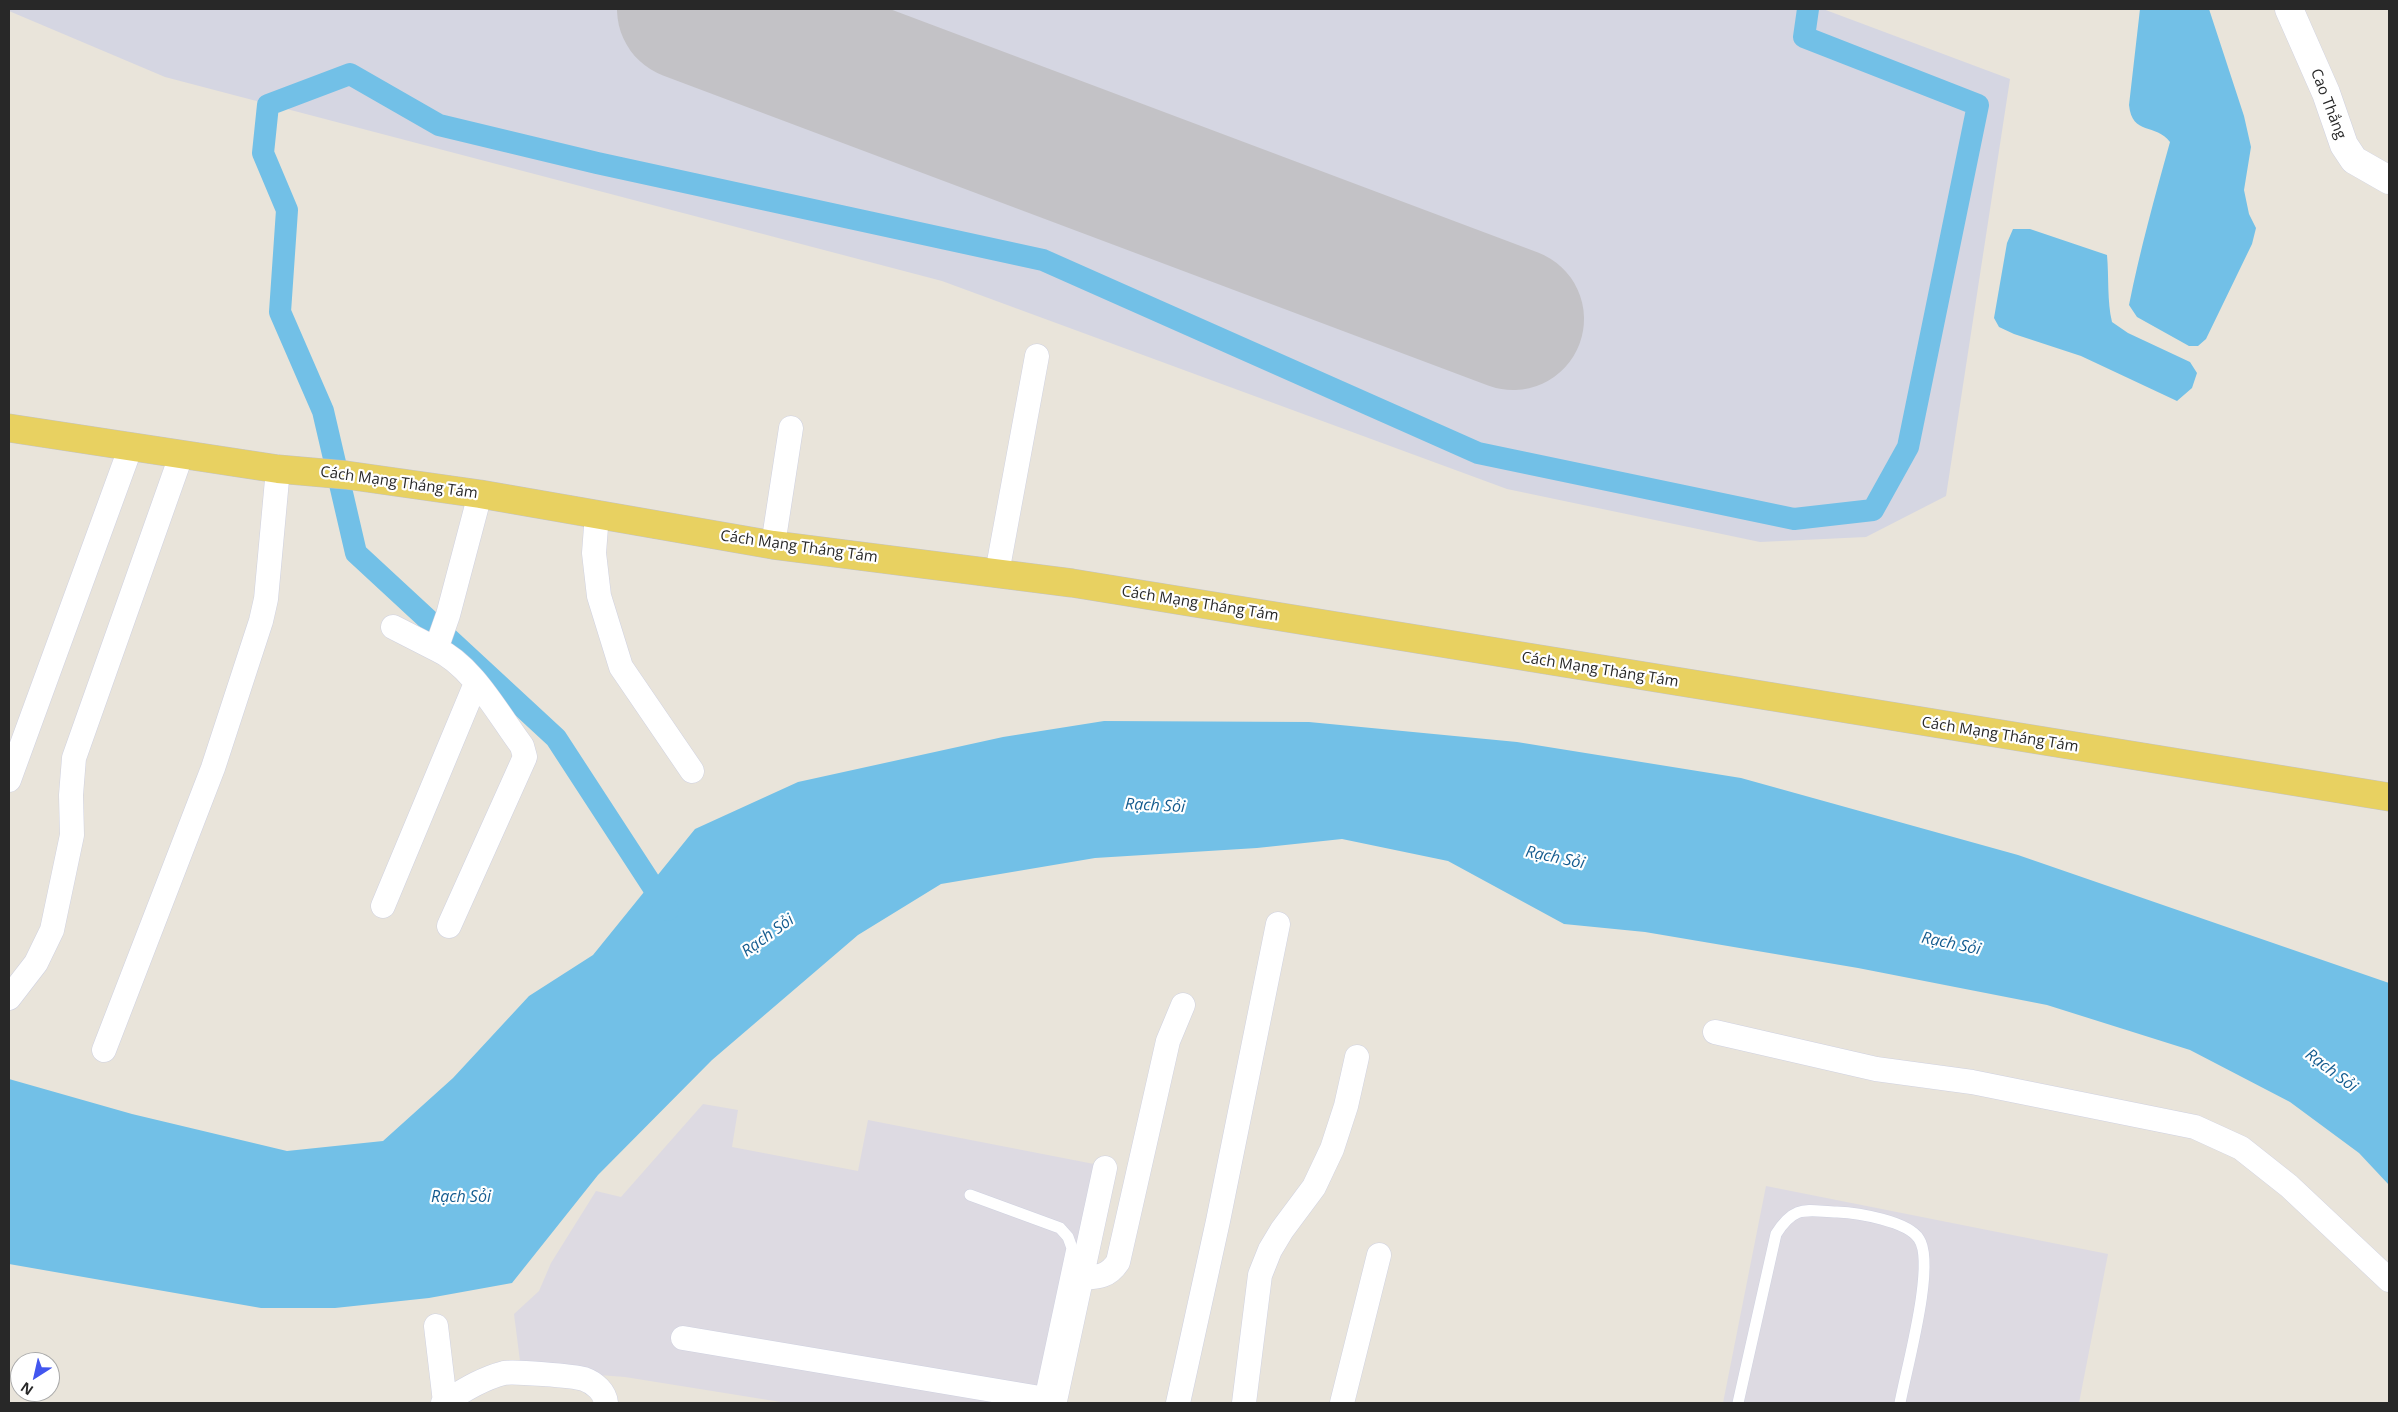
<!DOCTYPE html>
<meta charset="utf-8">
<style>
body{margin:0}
#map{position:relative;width:2398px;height:1412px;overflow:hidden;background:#e9e4da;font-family:"Open Sans",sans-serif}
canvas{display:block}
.frame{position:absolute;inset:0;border:10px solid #282828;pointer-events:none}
.north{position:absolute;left:10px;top:1352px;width:50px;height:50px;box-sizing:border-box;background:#fff;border:1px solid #a9a9a9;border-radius:50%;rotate:215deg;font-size:14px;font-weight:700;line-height:20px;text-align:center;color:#282828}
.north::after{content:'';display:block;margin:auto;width:18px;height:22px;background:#4256ef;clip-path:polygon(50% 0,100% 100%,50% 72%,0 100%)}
</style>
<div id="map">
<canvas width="2398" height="1412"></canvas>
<div class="frame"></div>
<div class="north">N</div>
</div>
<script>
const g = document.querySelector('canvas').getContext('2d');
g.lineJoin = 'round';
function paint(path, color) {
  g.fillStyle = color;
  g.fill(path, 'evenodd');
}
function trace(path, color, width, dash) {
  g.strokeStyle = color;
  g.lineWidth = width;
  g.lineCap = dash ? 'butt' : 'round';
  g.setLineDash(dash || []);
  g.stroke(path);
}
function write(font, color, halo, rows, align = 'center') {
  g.font = font + ' "Open Sans",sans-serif';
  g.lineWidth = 4.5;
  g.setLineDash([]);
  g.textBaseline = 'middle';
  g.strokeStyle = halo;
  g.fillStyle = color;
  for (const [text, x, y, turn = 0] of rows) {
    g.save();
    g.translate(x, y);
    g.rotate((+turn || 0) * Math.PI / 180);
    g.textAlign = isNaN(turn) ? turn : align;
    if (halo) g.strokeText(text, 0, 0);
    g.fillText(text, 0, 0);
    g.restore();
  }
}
const industrial = new Path2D(`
 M703 1104 738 1110 732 1147 858 1171 868 1120 1094 1164 1050 1403H787L625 1377 521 1369 514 1314 539 1291 551 1263 596 1191 621 1197Z
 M1766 1186 2108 1254 2079 1403H1723Z`);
const airport = new Path2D(`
 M9 9H1823L2010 79 1946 496 1866 537 1760 542 1507 489 942 281 165 77 9 11Z`);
const water = new Path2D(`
 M2140 9H2209L2244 116 2251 147 2244 190 2249 214 2256 228 2252 244 2206 339 2198 346H2189L2137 317 2129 305C2140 250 2155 196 2170 142 2156 123 2132 136 2129 105Z
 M2013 229H2030L2107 255C2109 277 2107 301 2112 322L2128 333 2190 362 2197 373 2192 388 2177 401 2081 356 2014 334 1999 327 1994 318 2007 243Z
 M1104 721 1309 722 1517 742 1741 778 2018 855 2389 983V1185L2359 1153 2290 1102 2190 1050 2047 1005 1858 968 1645 932 1564 924 1448 861 1342 839 1257 848 1095 858 941 884 858 935 712 1060 598 1175 512 1283 429 1298 335 1308H261L9 1264V1079L132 1114 287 1151 383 1141 453 1078 529 996 593 955 695 829 798 782 1003 737Z`);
const canal = new Path2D(`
 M668 910 556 738 356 553 323 411 280 312 287 210 263 153 268 105 350 74 439 125 597 163 1043 260 1478 453 1794 519 1873 510 1908 447 1978 105 1804 37 1808 9`);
const runway = new Path2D(`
 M688 9 1513 319`);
const service = new Path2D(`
 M970 1195 1060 1228 1068 1237 1072 1248 1040 1398
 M1738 1403 1776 1234C1795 1204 1806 1211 1837 1212 1858 1213 1908 1221 1919 1239 1936 1264 1906 1370 1900 1403`);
const minor = new Path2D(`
 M597 514 594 553 599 596 621 667 692 771
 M773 545 791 428
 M997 573 1037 356
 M393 627 436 649
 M9 780 131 446
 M383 906 476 683
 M449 926 525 757 522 746C498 714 472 665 436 649L448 615 480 494
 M9 998 36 963 52 930 72 835 71 795 74 758 182 453
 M1715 1032 1876 1069 1972 1082 2195 1127 2241 1148 2289 1186 2389 1280
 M104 1050 213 768 261 621 266 599 278 469
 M1081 1278C1098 1277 1108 1277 1118 1262L1168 1041 1183 1005
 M436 1326 445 1402
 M683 1338 1040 1398
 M1055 1401 1105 1168
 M443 1403C463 1391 481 1379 504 1373 513 1371 574 1376 584 1379 595 1383 605 1392 606 1403
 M1178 1403 1218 1221 1278 924
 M1244 1403 1260 1275 1270 1250 1282 1230 1314 1187 1332 1149 1346 1106 1357 1057
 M1342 1403 1379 1255`);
const tertiary = new Path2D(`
 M2289 9 2326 93 2344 145 2354 160 2389 180`);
const primary = new Path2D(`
 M9 428 278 469 346 475 480 494 773 545 1072 583 2389 797`);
const streetNames = [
 ["Cao Thắng",2328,104,69],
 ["Cách Mạng Tháng Tám",399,483,8],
 ["Cách Mạng Tháng Tám",799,547,8],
 ["Cách Mạng Tháng Tám",1200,604,9],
 ["Cách Mạng Tháng Tám",1600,670,9],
 ["Cách Mạng Tháng Tám",2000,735,9]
];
const waterNames = [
 ["Rạch Sỏi",1155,806,3],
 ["Rạch Sỏi",1555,858,12],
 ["Rạch Sỏi",768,936,-36],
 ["Rạch Sỏi",1951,944,12],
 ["Rạch Sỏi",2331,1071,37],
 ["Rạch Sỏi",461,1197]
];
paint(industrial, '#dddae2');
paint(airport, '#d5d6e2');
paint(water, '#72c0e7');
trace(canal, '#72c0e7', 22);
trace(runway, '#c3c2c6', 142);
trace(service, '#cfd1e0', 12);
trace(minor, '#cfd1e0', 25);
trace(tertiary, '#cfd1e0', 29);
trace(primary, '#c3c3c3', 29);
trace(service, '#fff', 11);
trace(minor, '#fff', 24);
trace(tertiary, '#fff', 28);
trace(primary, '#e8d161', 28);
write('15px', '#282828', '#fff', streetNames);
write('italic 16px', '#155c8f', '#fff', waterNames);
</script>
